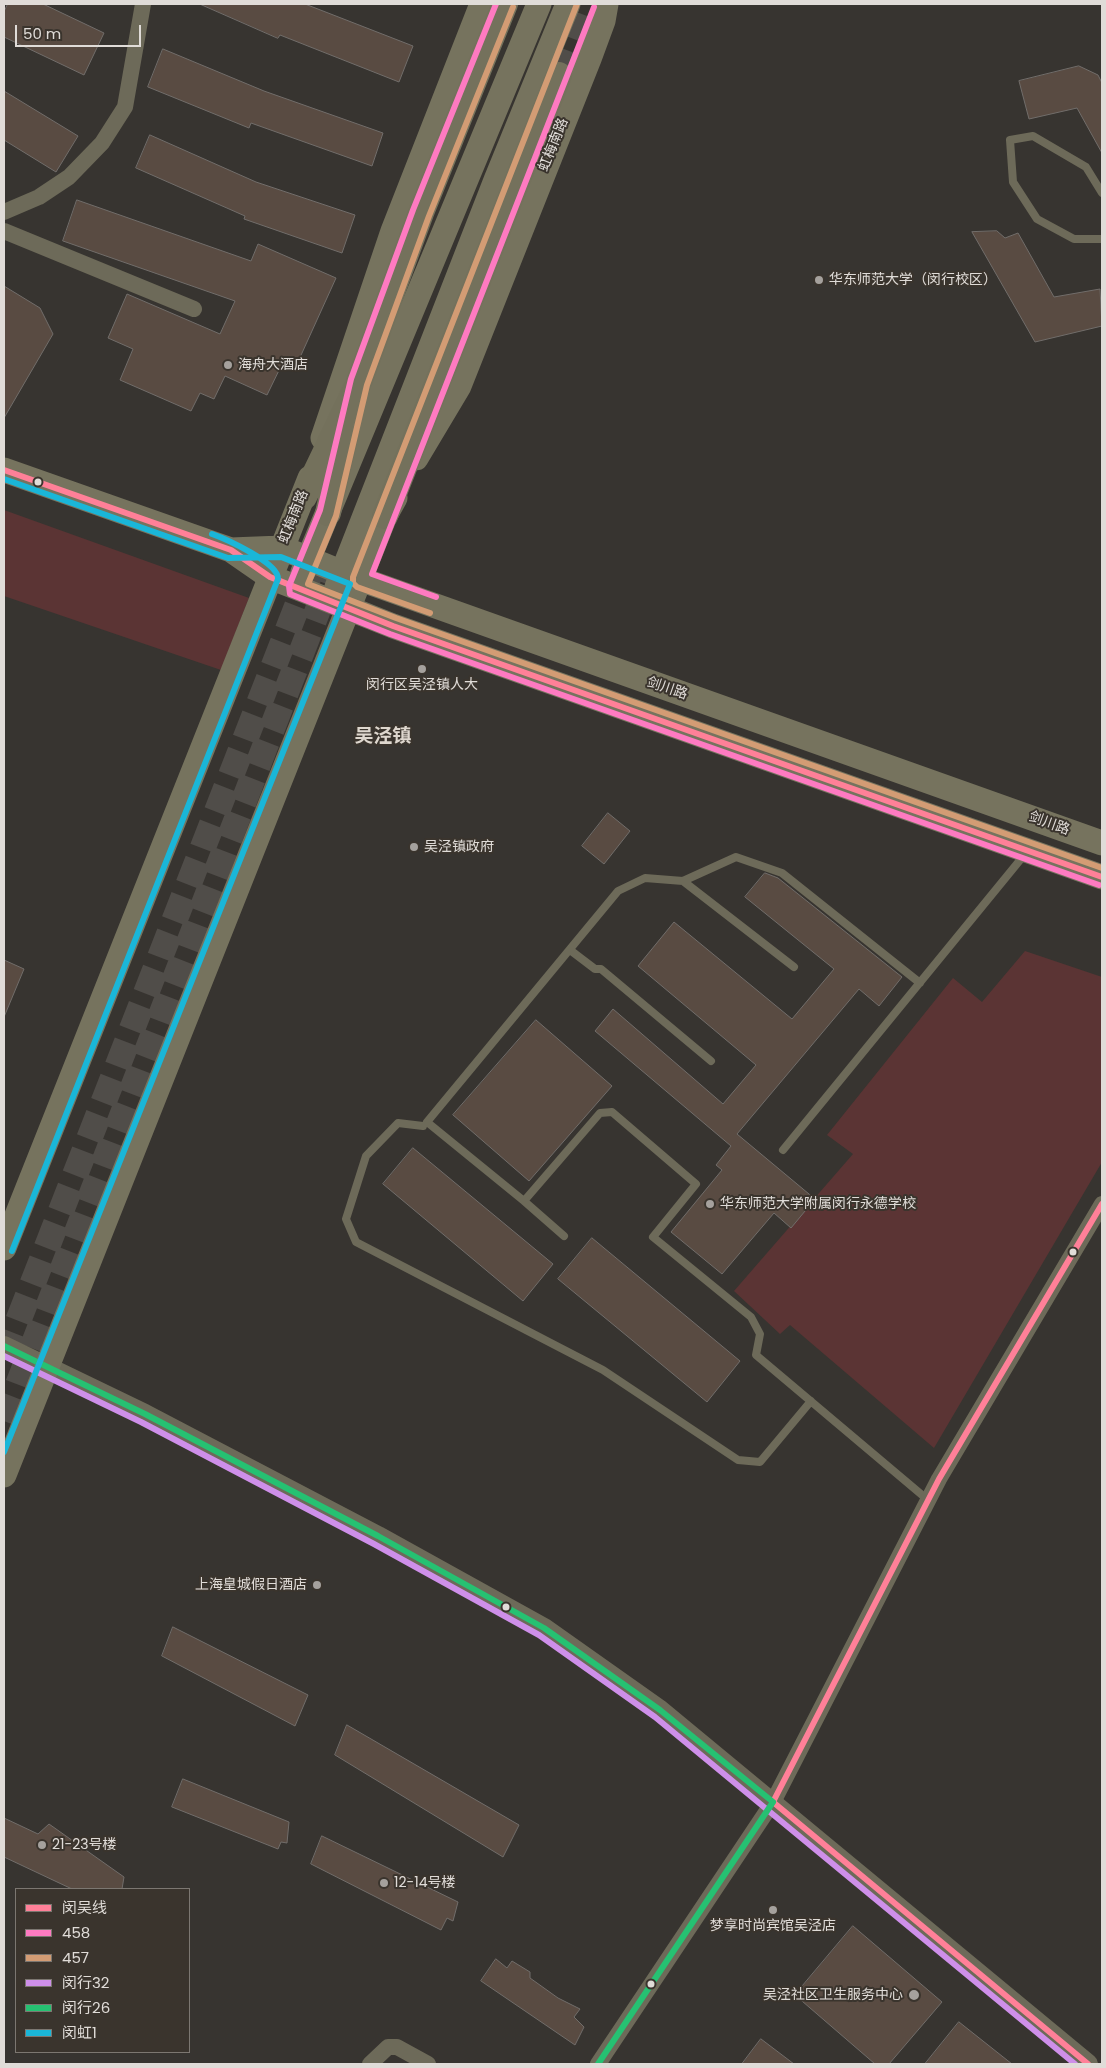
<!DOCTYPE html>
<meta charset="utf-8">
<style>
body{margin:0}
#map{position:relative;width:1106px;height:2068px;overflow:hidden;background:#373430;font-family:Poppins,"Noto Sans SC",sans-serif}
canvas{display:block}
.frame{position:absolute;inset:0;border:5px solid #e0dcd8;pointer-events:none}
.legend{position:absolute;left:15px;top:1888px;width:175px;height:165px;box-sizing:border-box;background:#3a342d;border:1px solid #7c7771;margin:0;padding:6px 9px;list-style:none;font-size:15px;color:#e0dcd8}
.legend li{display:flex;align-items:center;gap:10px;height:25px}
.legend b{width:25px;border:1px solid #7c7771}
.scale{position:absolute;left:15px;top:25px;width:126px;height:22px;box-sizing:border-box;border:2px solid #e0dcd8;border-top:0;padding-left:6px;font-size:15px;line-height:18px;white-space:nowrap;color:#e0dcd8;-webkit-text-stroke:4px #3a342d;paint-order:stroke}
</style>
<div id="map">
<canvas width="1106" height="2068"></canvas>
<div class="frame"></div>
<ul class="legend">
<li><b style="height:6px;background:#ff8098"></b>闵吴线</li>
<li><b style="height:6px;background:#fe7ac1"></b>458</li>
<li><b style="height:6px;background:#d39c74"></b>457</li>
<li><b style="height:6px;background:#ce8fe9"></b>闵行32</li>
<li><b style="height:6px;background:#26c172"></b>闵行26</li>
<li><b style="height:6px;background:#1ab6d8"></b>闵虹1</li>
</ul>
<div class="scale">50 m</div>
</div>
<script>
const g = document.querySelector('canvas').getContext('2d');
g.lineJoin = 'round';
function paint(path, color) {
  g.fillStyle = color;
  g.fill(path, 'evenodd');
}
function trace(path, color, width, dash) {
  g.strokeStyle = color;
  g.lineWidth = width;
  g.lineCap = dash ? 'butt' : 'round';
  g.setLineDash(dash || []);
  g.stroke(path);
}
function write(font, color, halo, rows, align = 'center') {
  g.font = font + ' Poppins,"Noto Sans SC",sans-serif';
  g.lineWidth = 4;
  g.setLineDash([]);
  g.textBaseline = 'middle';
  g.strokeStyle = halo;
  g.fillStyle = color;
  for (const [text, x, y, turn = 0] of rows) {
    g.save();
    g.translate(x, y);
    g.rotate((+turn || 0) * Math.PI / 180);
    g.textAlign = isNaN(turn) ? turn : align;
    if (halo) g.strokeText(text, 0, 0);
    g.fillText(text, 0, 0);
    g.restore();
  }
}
const green = new Path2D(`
 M4 510 249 598 221 670 4 596Z
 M1025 951 1102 977V1162L934 1448 790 1325 780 1334 734 1291 853 1154 827 1135 953 978 982 1002Z`);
const building = new Path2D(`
 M8 4H43L104 33 84 75 4 37V12Z
 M200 4H305L413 46 399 82 280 35 278 38Z
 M163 49 264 91 383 133 372 166 251 123 249 128 148 87Z
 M1079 66 1098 75 1102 83V153L1077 108 1029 119 1019 81Z
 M4 91 78 136 56 172 4 140Z
 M150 135 256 182 355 215 342 253 244 219 245 216 136 168Z
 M77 200 251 261 258 244 336 278 297 364 285 358 267 395 225 376 214 399 200 393 191 411 120 380 133 349 108 338 127 294 220 334 235 301 63 241Z
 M997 231 1005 238 1018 233 1054 297 1100 289 1102 326 1035 342 972 232Z
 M4 286 40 308 53 334 4 418Z
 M608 813 630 831 604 864 582 846Z
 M765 873 778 878 902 977 879 1006 859 989 737 1134 815 1199 791 1228 774 1213 722 1274 671 1232 722 1170 716 1165 731 1146 595 1031 613 1009 723 1104 756 1065 638 966 674 922 792 1019 834 969 745 897Z
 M4 960 24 969 4 1017Z
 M536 1020 612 1086 529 1181 453 1115Z
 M413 1148 553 1264 523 1301 383 1184Z
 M592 1238 740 1361 707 1402 558 1279Z
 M173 1627 308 1695 295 1726 162 1656Z
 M347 1725 519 1825 503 1857 335 1755Z
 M183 1779 289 1822 287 1843 281 1842 278 1849 172 1807Z
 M4 1818 38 1834 49 1824 124 1877 122 1889H72L4 1857Z
 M322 1836 458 1902 453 1921 447 1918 441 1930 311 1864Z
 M853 1926 942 2002 889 2064H875L795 1995Z
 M496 1959 507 1968 512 1961 530 1972V1978L558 1998 580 2009 574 2017 584 2027 575 2045 481 1981Z
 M959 2022 1012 2064H925Z
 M761 2039 794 2064H742Z`);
const trunkTunnel = new Path2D(`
 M559 75 586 4
 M4 1357 312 568
 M4 1421 331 576`);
const service = new Path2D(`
 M1102 193 1086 167 1033 136 1010 140 1013 182 1037 219 1074 239H1102
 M683 881 794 967
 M570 950 595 969H601L711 1061
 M920 983 782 873 736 857 683 881 645 878 618 891 427 1122 524 1201 600 1113 612 1112 696 1184 653 1237 751 1317 760 1334 756 1355 928 1500
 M423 1126 398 1123 366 1156 346 1219 356 1242 603 1370 738 1460 760 1462 811 1401
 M783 1150 1025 854
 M524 1201 564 1236`);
const minor = new Path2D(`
 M4 212 39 197 69 177 102 143 125 107 143 4
 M4 231 194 309
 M370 2064 388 2047H397L428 2064
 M598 2064 773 1802 939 1479 1102 1204`);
const tertiary = new Path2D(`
 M4 1346 145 1414 378 1536 544 1628 660 1710 1088 2064`);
const primary = new Path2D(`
 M323 438 393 231 482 4
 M416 458 459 386 589 59 603 21 606 4
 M4 470 231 550 270 577 393 626 1102 877
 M231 550 282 548 343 573 1102 843
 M303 572 539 4
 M337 587 496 180 568 4
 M4 1248 310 478
 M4 1475 385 516 395 498`);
const trunk = new Path2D(`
 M304 497 359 382 421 213 505 4
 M328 513 345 437
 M385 516 559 75`);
const bus1 = new Path2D(`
 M4 470 231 550 270 577 393 626 1102 877
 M773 1802 939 1479 1102 1204
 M773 1802 1088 2064`);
const bus2 = new Path2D(`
 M496 4 413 210 351 379 320 510 289 586 290 594 390 634 1099 885
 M436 597 372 574 594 7`);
const bus3 = new Path2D(`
 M513 7 429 216 367 385 336 516 308 584 396 618 1102 868
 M430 613 357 587 353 583V577L577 4`);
const bus4 = new Path2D(`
 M4 1356 141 1422 374 1544 539 1635 655 1717 1075 2064`);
const bus5 = new Path2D(`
 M4 1346 145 1414 378 1536 544 1628 660 1710 773 1802
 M598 2064 773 1802`);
const bus6 = new Path2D(`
 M4 479 228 558 281 557 350 584 4 1452
 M12 1251 278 579C279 563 226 539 212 534`);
const markers = [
 [819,280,5,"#a5a19d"],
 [228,365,5,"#a5a19d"],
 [38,482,4.5,"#e0dcd8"],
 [422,669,5,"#a5a19d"],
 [414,847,5,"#a5a19d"],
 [710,1204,5,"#a5a19d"],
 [1073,1252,4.5,"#e0dcd8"],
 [317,1585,5,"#a5a19d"],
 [506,1607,4.5,"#e0dcd8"],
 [42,1845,5,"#a5a19d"],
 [384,1883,5,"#a5a19d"],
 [773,1910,5,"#a5a19d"],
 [651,1984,4.5,"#e0dcd8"],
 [914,1995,6,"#a5a19d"]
];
const streetNames = [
 ["虹梅南路",554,145,-68],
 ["虹梅南路",294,517,-68],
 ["剑川路",667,689,19],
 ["剑川路",1049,824,20]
];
const poiNames = [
 ["华东师范大学（闵行校区）",829,280],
 ["海舟大酒店",238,365],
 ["闵行区吴泾镇人大",422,685,"center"],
 ["吴泾镇政府",424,847],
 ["华东师范大学附属闵行永德学校",720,1204],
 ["上海皇城假日酒店",307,1585,"right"],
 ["21-23号楼",52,1845],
 ["12-14号楼",394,1883],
 ["梦享时尚宾馆吴泾店",773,1926,"center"],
 ["吴泾社区卫生服务中心",903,1995,"right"]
];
const districtNames = [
 ["吴泾镇",383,737]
];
paint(green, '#5b3434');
paint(building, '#594b42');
trace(building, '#716d6a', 1);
trace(trunkTunnel, '#504d49', 26, [26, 13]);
trace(service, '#6d6a59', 8);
trace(minor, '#6d6a59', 16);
trace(tertiary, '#6d6a59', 20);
trace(primary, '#76735e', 25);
trace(trunk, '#74715c', 26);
trace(bus1, '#ff8098', 6);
trace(bus2, '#fe7ac1', 6);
trace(bus3, '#d39c74', 6);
trace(bus4, '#ce8fe9', 6);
trace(bus5, '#26c172', 6);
trace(bus6, '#1ab6d8', 6);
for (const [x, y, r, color] of markers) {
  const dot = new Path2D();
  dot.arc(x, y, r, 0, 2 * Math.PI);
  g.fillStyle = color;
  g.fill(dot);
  trace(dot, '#3a342d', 2);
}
write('14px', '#e0dcd8', '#3a342d', streetNames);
write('14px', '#e0dcd8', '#3a342d', poiNames, 'left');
write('bold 19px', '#ded7ce', '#3a342d', districtNames);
</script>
